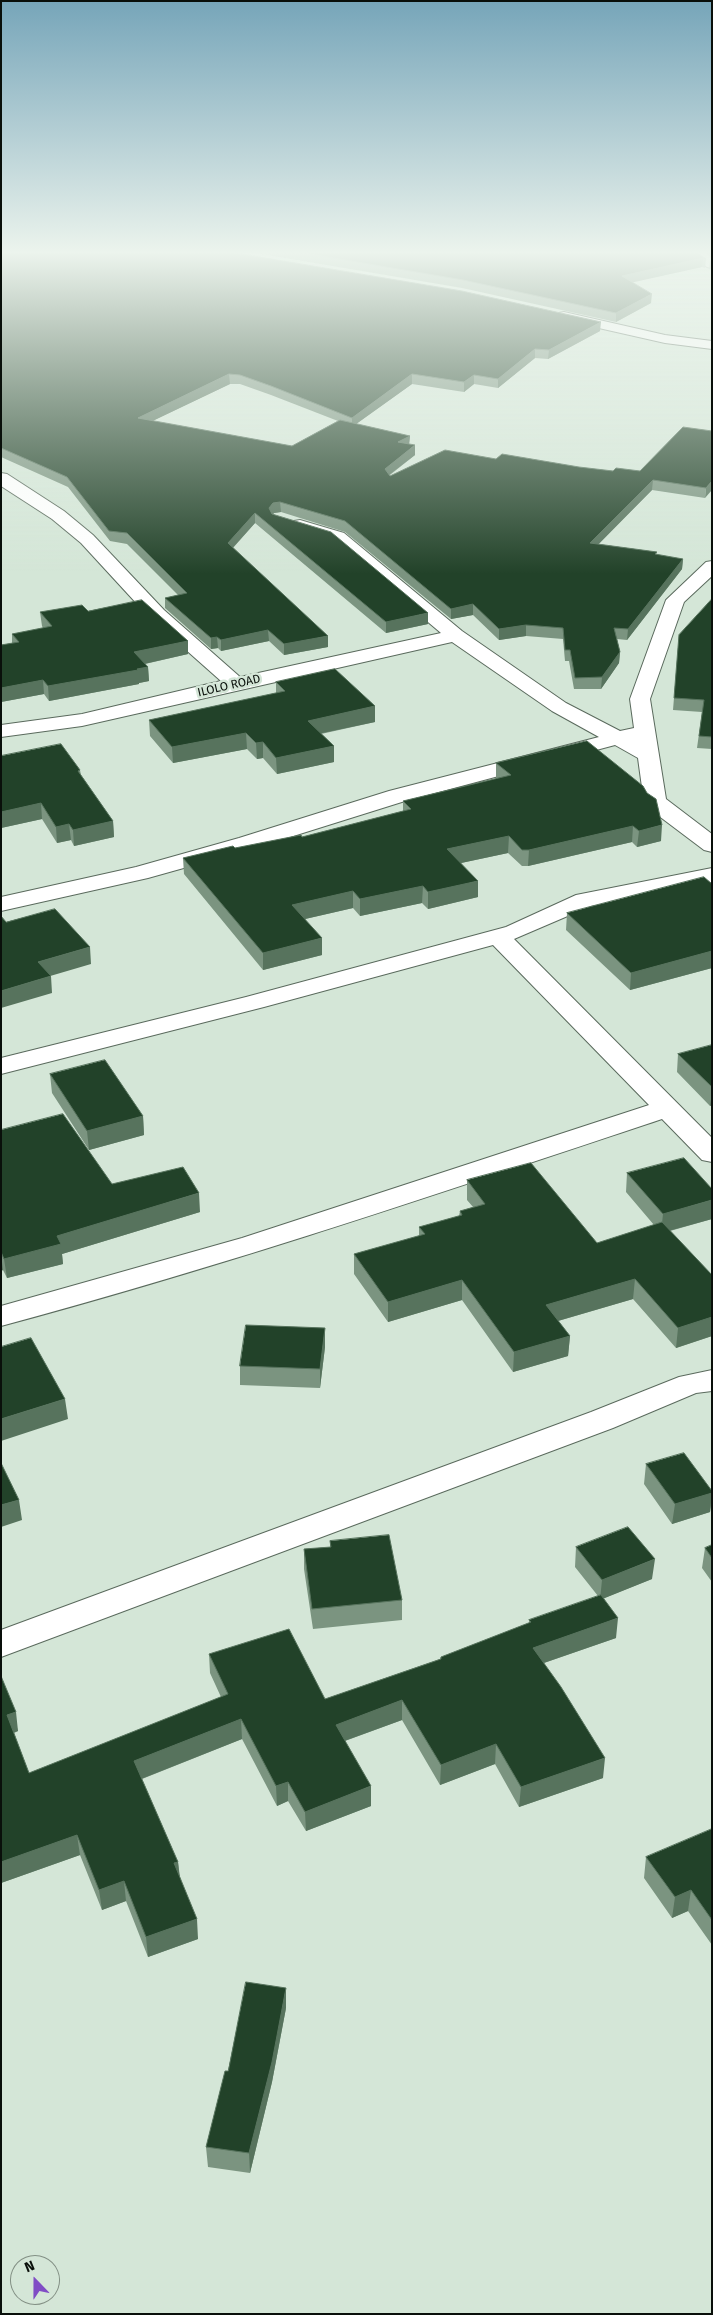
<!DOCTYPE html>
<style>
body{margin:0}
#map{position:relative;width:713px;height:2315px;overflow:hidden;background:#d4e6d7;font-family:"Fira Sans",sans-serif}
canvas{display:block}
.frame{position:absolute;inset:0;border:2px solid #090f0a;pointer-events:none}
.north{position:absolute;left:10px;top:2255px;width:50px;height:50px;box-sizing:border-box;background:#d4e6d7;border:1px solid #839085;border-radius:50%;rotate:338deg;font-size:14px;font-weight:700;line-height:20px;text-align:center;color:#090f0a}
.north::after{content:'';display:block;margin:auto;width:18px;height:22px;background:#804dc5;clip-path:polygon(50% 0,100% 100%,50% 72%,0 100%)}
</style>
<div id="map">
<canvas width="713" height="2315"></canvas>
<div class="frame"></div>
<div class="north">N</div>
</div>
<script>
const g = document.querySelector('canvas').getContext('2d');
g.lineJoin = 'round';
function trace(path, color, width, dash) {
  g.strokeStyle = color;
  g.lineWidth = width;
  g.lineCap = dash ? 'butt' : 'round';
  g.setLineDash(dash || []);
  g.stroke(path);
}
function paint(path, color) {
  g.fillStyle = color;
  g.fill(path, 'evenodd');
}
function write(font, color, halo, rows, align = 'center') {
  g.font = font + ' "Fira Sans",sans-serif';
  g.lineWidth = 5;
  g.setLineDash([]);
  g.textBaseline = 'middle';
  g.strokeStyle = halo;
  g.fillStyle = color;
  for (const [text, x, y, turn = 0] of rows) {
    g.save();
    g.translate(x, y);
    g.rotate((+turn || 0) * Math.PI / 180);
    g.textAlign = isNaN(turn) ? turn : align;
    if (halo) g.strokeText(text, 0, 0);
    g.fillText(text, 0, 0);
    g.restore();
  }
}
const minor = new Path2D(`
 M686 250H701L712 258V268L707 267Z
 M564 312 665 335 712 341V349L665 343 559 319 557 316 559 313Z
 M1 473 7 474 64 511 93 535 164 610 240 677 441 633 332 541 294 529 291 525 294 521 300 520 344 533 462 631 566 703 620 731 634 728 630 699 666 600 706 562 712 561V576L684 602 650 699 666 799 712 834V852L704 850 647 807 644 802 638 758 615 745 405 801 255 848 148 878 1 911V897L136 867 239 838 389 791 599 737 552 711 452 642 82 726 1 737V725L82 714 221 681 150 618 81 543 52 519 1 486Z
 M712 868V882L591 906 514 939 712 1138V1162L702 1160 662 1119C443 1192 225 1266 1 1326V1306L242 1238 649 1105 493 945 264 1007 1 1074V1058L246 997 506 927 576 895Z
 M712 1370V1391L696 1393 613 1428 1 1657V1630L591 1412 679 1377Z`);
const wall = new Path2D(`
 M1 250 600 331 548 359 535 358 498 388 474 384 464 392 412 384 356 424 410 436 409 444 415 455 390 475V476L496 459 613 471H640L712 431 705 498 652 490 598 544 657 552 656 555 683 559 682 569 627 640 617 639 620 652 619 663 601 689H574L569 661H565L563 639 526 636 499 640 473 615 451 619 345 532 281 512 274 513 273 514 428 624 386 633 255 523 233 548 328 647 284 655 269 641 221 651 218 648 211 649 165 608V598L178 595 127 544 110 541 68 487 1 457ZM230 384H240L271 395 338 421 292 446 152 421Z
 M238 250H694L706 259 705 268 702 267 632 282 651 303 616 322 462 288Z
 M703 250H712V256Z
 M712 260V270L709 269 710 261Z
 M712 599V749L697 748 702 712 673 710 679 635Z
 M88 611 188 641V654L145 664 148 667 149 681 139 683V684L49 701 44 694 1 702V645L12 643V634L43 628 42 626 40 612Z
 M276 682 375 706V722L321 734 334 746V762L277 774 263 758 257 759 247 749 173 763 150 736 149 720 276 693Z
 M587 741 661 841 637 847 632 842 528 866H522L508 853 461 863 478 897 428 909 422 903 360 916 353 908 305 919 322 955 263 970 184 874 183 858 235 848 302 837 403 811V801L496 779V763Z
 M1 756 80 770 81 775 113 821 114 837 74 846 71 840 57 843 42 819 1 828Z
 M712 884V968L630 990 566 930 567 913Z
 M712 1045V1105L710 1106 677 1072 678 1054Z
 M50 1074 143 1116 144 1135 89 1150 52 1093Z
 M1 1130 112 1184 200 1212 62 1254 63 1264 7 1278 3 1270 1 1271Z
 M627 1173 712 1219 670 1231 712 1275V1336L676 1348 633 1299 558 1321 570 1336 568 1356 513 1372 462 1300 388 1322 354 1274V1254L419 1236V1227L459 1216 460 1211 473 1207 467 1200V1180L597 1243 654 1225 626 1192Z
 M325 1328V1347L320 1388 240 1385V1366Z
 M646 1464 712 1491V1500L710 1512 672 1524 644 1484Z
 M330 1541 402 1600V1620L313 1629 304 1569V1549L330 1547Z
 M712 1545V1582L702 1568 705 1548Z
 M576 1547 652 1579 604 1598 616 1638 544 1663 603 1778 519 1807 495 1764 440 1785 402 1720 345 1741 371 1806 306 1831 288 1801 277 1806 242 1739 142 1779 178 1862 180 1877 198 1939 148 1957 126 1901 102 1910 80 1855 1 1883V1676L18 1731 14 1733 29 1773 221 1697 210 1673 209 1654 325 1699 440 1659 441 1657 529 1623V1620L598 1596 575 1567Z
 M712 1829V1945L688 1911 672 1918 644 1878 646 1857Z
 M286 2008 272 2082 250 2173 208 2167 206 2147 228 2071Z`);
const shadedWall = new Path2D(`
 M703 258 702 267 621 285 622 276Z
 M652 294 651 303 616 322V313Z
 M601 322 600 331 548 359 549 350Z
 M535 349V358L498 388V379Z
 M229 374 230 384 138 428V418Z
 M412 374V384L352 427V418Z
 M474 375V384L464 392V382Z
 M410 436 409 445 398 442Z
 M415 445V455L385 478V469Z
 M653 480 652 490 589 554 590 543Z
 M712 481V490L705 498 706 488Z
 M280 502 281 512 274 513 270 518 269 508 273 503Z
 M255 513V523L228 553V543Z
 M683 559 682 569 627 640 628 629Z
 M473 604V615L451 619V609Z
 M428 613V624L386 633V622Z
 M526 625V636L499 640V629Z
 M268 630 269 641 221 651V640Z
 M328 636V647L284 655V644Z
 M217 637 218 648 211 649V638Z
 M188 641V654L135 666 134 652Z
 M620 652 619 663 601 689 602 677Z
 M148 667 149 681 139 683V684L49 701 48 686Z
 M43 680 44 694 1 702V688Z
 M375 706V722L308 736V721Z
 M246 733 247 749 173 763 172 747Z
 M263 742V758L257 759 256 743Z
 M334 746V762L277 774 276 758Z
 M41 803 42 819 1 828V812Z
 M113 821 114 837 74 846 73 830Z
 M69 824 71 840 57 843 56 827Z
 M662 825 661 841 637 847 639 831Z
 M633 826 632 842 528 866 529 850Z
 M509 836 508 853 447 866V849Z
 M478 881V897L428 909V892Z
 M423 886 422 903 360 916V899Z
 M353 891V908L292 922V905Z
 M322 938V955L263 970V953Z
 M90 947 91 964 40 979 38 962Z
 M712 951V968L630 990 631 973Z
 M51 976 52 993 1 1008V991Z
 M712 1093V1105L710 1106Z
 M143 1116 144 1135 89 1150 87 1131Z
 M199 1193 200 1212 62 1254 63 1264 7 1278 4 1259 57 1236Z
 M712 1200V1219L661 1233 663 1214Z
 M1 1254 3 1270 1 1271Z
 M635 1279 633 1299 544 1325 546 1305Z
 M462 1280V1300L388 1322V1302Z
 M712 1317V1336L676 1348 678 1328Z
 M325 1328V1347L320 1388V1369Z
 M570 1336 568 1356 513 1372 514 1352Z
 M65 1399 68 1419 1 1441V1419Z
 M712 1493 710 1512 672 1524 675 1504Z
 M19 1500 22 1520 1 1527V1505Z
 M655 1559 652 1579 600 1600 602 1580Z
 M618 1618 616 1638 532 1667 533 1648Z
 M402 1700V1720L336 1744V1725Z
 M16 1712 18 1731 10 1734 7 1715Z
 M241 1719 242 1739 136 1781 134 1761Z
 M496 1744 495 1764 440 1785 441 1765Z
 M605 1758 603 1778 519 1807 521 1787Z
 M288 1782V1801L277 1806 276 1786Z
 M371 1786V1806L306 1831 305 1812Z
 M77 1835 80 1855 1 1883V1862Z
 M178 1862 180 1881 174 1863Z
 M124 1881 126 1901 102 1910 99 1890Z
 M691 1890 688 1911 672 1918 675 1897Z
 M197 1919 198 1939 148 1957 146 1937Z
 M286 1988V2008L272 2082 250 2173 249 2153Z`);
const building = new Path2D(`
 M1 250H218L462 291 601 322 549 350 535 349 498 379 474 375 464 382 412 374 352 418 271 386 240 375 229 374 138 418 292 446 340 420 410 436 398 442 415 445 385 469 390 476 445 450 496 459 502 454 579 467 613 471 616 468 640 471 683 427 712 431V481L706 488 653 480 590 543 657 552 655 554 683 559 628 629 614 628 620 652 602 677 575 678 570 650H565L563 628 526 625 499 629 473 604 451 609 345 521 280 502 273 503 269 508 272 514 331 532 428 613 386 622 255 513 228 543 328 636 284 644 268 630 221 640 217 637 211 638 165 598 187 593 127 533 109 531 67 477 1 448Z
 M287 250H694L706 259 703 258 622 276 652 294 616 313 463 280Z
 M712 599V737L699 736 704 700 674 698 679 635Z
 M142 600 188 641 134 652 148 667 137 669 138 670 48 686 43 680 1 688V645L19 642 12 634 52 626 40 612 82 605 88 611Z
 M335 669 375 706 308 721 334 746 276 758 263 742 256 743 246 733 172 747 149 720 285 691 276 682Z
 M587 741 643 786 647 793 656 799 662 825 639 831 633 826 529 850H522L509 836 447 849 478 881 428 892 423 886 360 899 353 891 292 905 322 938 263 953 183 858 233 846 235 848 301 835 302 837 411 809 403 801 511 775 496 763Z
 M61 744 80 770 78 771 113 821 73 830 69 824 56 827 41 803 1 812V756Z
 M704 877 712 884V951L631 973 567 913Z
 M55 909 90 947 38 962 51 976 1 991V916L6 922Z
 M712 1045V1087L678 1054Z
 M105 1060 143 1116 87 1131 50 1074Z
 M63 1114 112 1184 183 1167 199 1193 57 1236 61 1244 4 1259 1 1252V1130Z
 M684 1158 712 1189V1200L663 1214 627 1173Z
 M531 1163 597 1243 662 1222 712 1275V1317L678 1328 635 1279 546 1305 570 1336 514 1352 462 1280 388 1302 354 1254 425 1234 419 1227 462 1215 460 1211 485 1204 467 1180Z
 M246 1325 325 1328 320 1369 240 1366Z
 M31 1338 65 1399 1 1419V1347Z
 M684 1453 712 1491V1493L675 1504 646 1464Z
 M1 1463 19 1500 1 1505Z
 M628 1527 655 1559 602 1580 576 1547Z
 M389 1535 402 1600 312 1609 304 1549 331 1547 330 1541Z
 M712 1545V1558L705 1548Z
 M601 1595 618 1618 533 1648 561 1687 605 1758 521 1787 496 1744 441 1765 402 1700 336 1725 371 1786 305 1812 288 1782 276 1786 241 1719 134 1761 178 1862 174 1863 197 1919 146 1937 124 1881 99 1890 77 1835 1 1862V1676L16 1712 7 1715 29 1773 228 1694 209 1654 289 1629 325 1699 441 1659V1657L531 1622 529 1620Z
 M712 1829V1920L691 1890 675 1897 646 1857Z
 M246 1982 286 1988 272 2062 249 2153 206 2147 225 2071H228Z`);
const farStreetnames = [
 ["ILOLO ROAD",229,686,-13]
];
trace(minor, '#5a6a5d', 2);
paint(minor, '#fff');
paint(wall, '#7b9480');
paint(shadedWall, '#57735d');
paint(building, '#224229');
trace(building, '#57735d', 1);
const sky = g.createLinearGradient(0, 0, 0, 574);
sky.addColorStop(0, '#76a5b9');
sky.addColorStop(0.44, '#ecf4ed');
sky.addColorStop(1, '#ecf4ed00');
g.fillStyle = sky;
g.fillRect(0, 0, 713, 574);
write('12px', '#090f0a', '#d4e6d7', farStreetnames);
</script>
